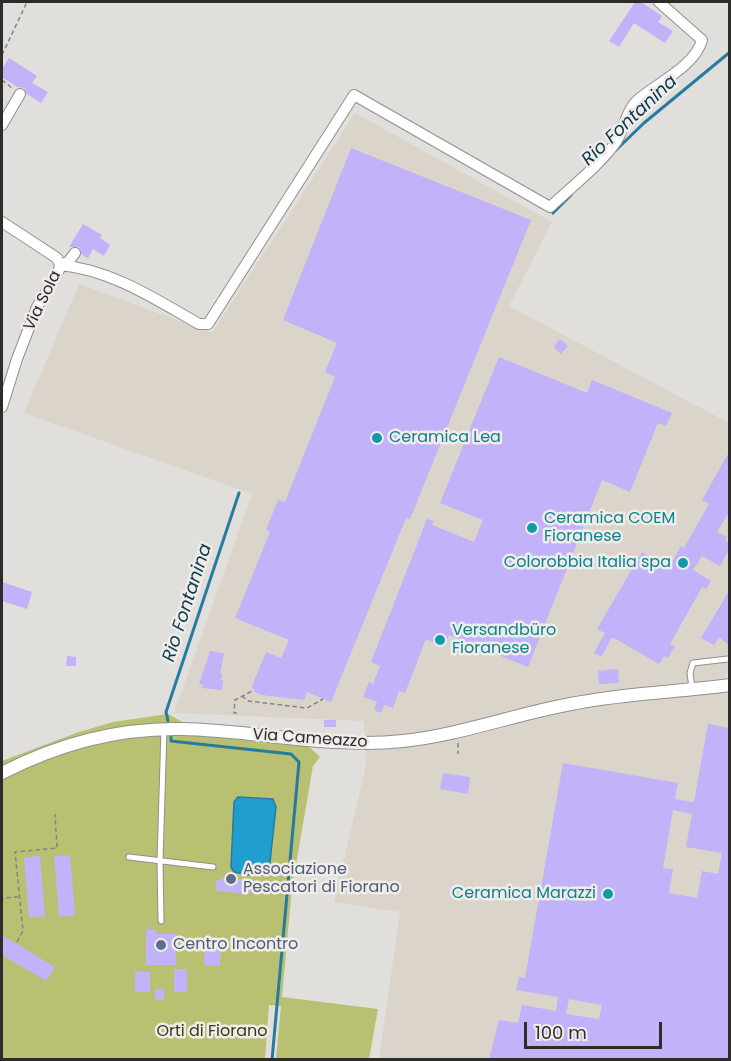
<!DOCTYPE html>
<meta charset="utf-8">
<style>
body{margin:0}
#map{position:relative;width:731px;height:1061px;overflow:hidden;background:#e1dfdc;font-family:Poppins,sans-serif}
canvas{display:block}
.frame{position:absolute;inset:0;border:3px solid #2d2c2b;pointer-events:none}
.scale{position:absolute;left:524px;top:1022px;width:138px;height:27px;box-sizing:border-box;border:3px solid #2d2c2b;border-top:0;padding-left:8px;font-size:18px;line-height:21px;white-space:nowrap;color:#2d2c2b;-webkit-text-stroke:4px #efece9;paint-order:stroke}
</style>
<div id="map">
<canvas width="731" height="1061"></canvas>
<div class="frame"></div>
<div class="scale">100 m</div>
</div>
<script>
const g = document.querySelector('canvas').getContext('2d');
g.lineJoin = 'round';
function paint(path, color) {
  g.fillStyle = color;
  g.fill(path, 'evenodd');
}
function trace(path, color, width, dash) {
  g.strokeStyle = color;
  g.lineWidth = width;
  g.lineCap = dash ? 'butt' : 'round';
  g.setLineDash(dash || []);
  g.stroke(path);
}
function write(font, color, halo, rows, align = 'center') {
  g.font = font + ' Poppins,sans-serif';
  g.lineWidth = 5;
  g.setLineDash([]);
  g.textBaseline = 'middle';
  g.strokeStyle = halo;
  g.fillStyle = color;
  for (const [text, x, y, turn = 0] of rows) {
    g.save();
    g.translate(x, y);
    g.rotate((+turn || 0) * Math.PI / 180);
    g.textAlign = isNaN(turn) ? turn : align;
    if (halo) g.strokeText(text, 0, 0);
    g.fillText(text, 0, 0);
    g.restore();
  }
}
const built = new Path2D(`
 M355 113 552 222 509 306 729 423V670L715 694 729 693V1059H379L400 912 334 902 366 765 364 721 174 713 252 494 24 413 79 284 212 333Z`);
const green = new Path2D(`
 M168 714 195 729 301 739 320 757 313 766 292 888 282 997 378 1009 369 1059H276L281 1006 269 1005 265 1059 2 1060V761L76 733 113 722Z`);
const water = new Path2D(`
 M238 797 273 799 276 807 269 871 266 875H248L234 872 231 867 234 802Z`);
const stream = new Path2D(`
 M616 150 644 123 730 52
 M553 213 571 195
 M168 721 166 712 239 493
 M171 737V741L291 754 299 762 272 1060`);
const building = new Path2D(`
 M635 2H641L662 16 658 22 673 31 665 43 634 23 619 47 609 41Z
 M9 58 37 76 32 83 48 92 41 103 27 94 24 88 17 87 2 77V69Z
 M351 148 531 220 410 519 406 518 331 702 307 692 304 700 261 695 255 692 252 686 266 652 281 658 289 640 235 618 270 532 266 530 278 500 285 502 335 377 325 372 337 343 283 320Z
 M83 224 102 235 100 238 110 245 104 256 93 249 88 258 82 255 79 247H69Z
 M560 339 568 346 561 354 554 347Z
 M499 357 587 393 592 380 672 413 666 426 658 423 630 492 602 480 528 667 449 635 444 647 426 639 405 693 399 691 393 708 384 705 381 713 374 710 377 702 363 697 369 682 373 684 380 666 371 662 427 519 434 521 432 525 474 542 483 520 440 503Z
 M729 452V517L727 515 717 532 727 537 725 540 729 543V550L720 566 702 556 693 570 711 581 706 589 702 587 670 644 675 646 668 658 664 656 659 664 612 637 601 657 594 653 605 633 597 629 642 552 669 567 681 546 684 548 709 504 702 500Z
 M2 582 32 592 27 609 2 601Z
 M729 591V645L719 637 714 645 701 638Z
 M210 651 224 653 220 674H222L221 680H223L222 690 202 688 203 685 199 684Z
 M67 656 76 657V666H66Z
 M618 669 619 683 599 684 598 671Z
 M324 720H336V727H324Z
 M708 724 729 728V1059H489L499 1020 518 1023 522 1005 556 1011 558 997 516 990 519 977 525 978 563 763 678 783 675 799 694 802ZM673 810 692 814 686 847 722 853 718 874 702 871 697 898 669 893 673 869 663 868ZM569 999 602 1005 599 1019 566 1014Z
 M443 773 470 777 468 794 440 789Z
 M70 855 75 915 59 917 54 856Z
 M40 856 45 916 29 918 24 857Z
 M221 878 246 880V883L251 884 250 894 216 891V880H221Z
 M146 930H156V934H176V965H146Z
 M2 935 55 967 46 981 2 955Z
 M205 941 221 942 220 966 204 965Z
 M174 969H187V992H174Z
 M135 971 150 972V992H135Z
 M155 989H164V1000H155Z`);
const path = new Path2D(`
 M2 55 27 2
 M2 80 12 88
 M242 696 248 701 307 708 323 699
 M237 713H234L235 700 254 690
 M458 743V754
 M2 902 3 898 19 897
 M17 942 23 931 15 852 57 848 55 814`);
const service = new Path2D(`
 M692 688 690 673 693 663 728 659
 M129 857 213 867
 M161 921 160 860 164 729`);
const minor = new Path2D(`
 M2 125 20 94
 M2 222 57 258 60 265 59 270 37 307 17 359 2 407
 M75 253 68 262 60 265C112 270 155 299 199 324H208L354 95 550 207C570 188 600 165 616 142 625 128 626 109 640 98 659 82 695 66 702 40L659 2`);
const tertiary = new Path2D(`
 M2 773C56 745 118 728 181 729 255 730 328 749 403 741 461 735 518 713 576 703 626 693 678 692 730 685`);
const markers = [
 [377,438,6,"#0f9aa8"],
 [532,528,6,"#0f9aa8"],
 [683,563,6,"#0f9aa8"],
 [440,640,6,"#0f9aa8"],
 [231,879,6,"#5c6f8a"],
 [608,894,6,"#0f9aa8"],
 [161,945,6,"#5c6f8a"]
];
const streetNames = [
 ["Via Sola",43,301,-64],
 ["Via Cameazzo",310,739,4]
];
const cultureNames = [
 ["Ceramica Lea",389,438],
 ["Ceramica COEM",544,519],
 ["Fioranese",544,537],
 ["Colorobbia Italia spa",671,563,"right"],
 ["Versandbüro",452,631],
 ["Fioranese",452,649],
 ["Ceramica Marazzi",596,894,"right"]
];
const serviceNames = [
 ["Associazione",243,870],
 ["Pescatori di Fiorano",243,888],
 ["Centro Incontro",173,945]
];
const parkNames = [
 ["Orti di Fiorano",212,1032]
];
const waterNames = [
 ["Rio Fontanina",630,121,-43],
 ["Rio Fontanina",188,603,-72]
];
paint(built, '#dbd4ca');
paint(green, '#bac071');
paint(water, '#219ed0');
trace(water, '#257c9e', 1.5);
trace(stream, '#257c9e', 3);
paint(building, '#c1b2f9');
trace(service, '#918f8c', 7);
trace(minor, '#918f8c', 12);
trace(tertiary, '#918f8c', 14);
trace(path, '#858482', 1.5, [4.5, 3]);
trace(service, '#fff', 5);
trace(minor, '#fff', 10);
trace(tertiary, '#fff', 12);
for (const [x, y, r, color] of markers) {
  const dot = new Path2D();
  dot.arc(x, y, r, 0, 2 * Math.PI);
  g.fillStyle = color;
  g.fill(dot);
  trace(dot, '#efece9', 2);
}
write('16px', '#2d2c2b', '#efece9', streetNames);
write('16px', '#0d838f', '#efece9', cultureNames, 'left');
write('16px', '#4e5e75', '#efece9', serviceNames, 'left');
write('16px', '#383b10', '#efece9', parkNames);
write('italic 18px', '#06394e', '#efece9', waterNames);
</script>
